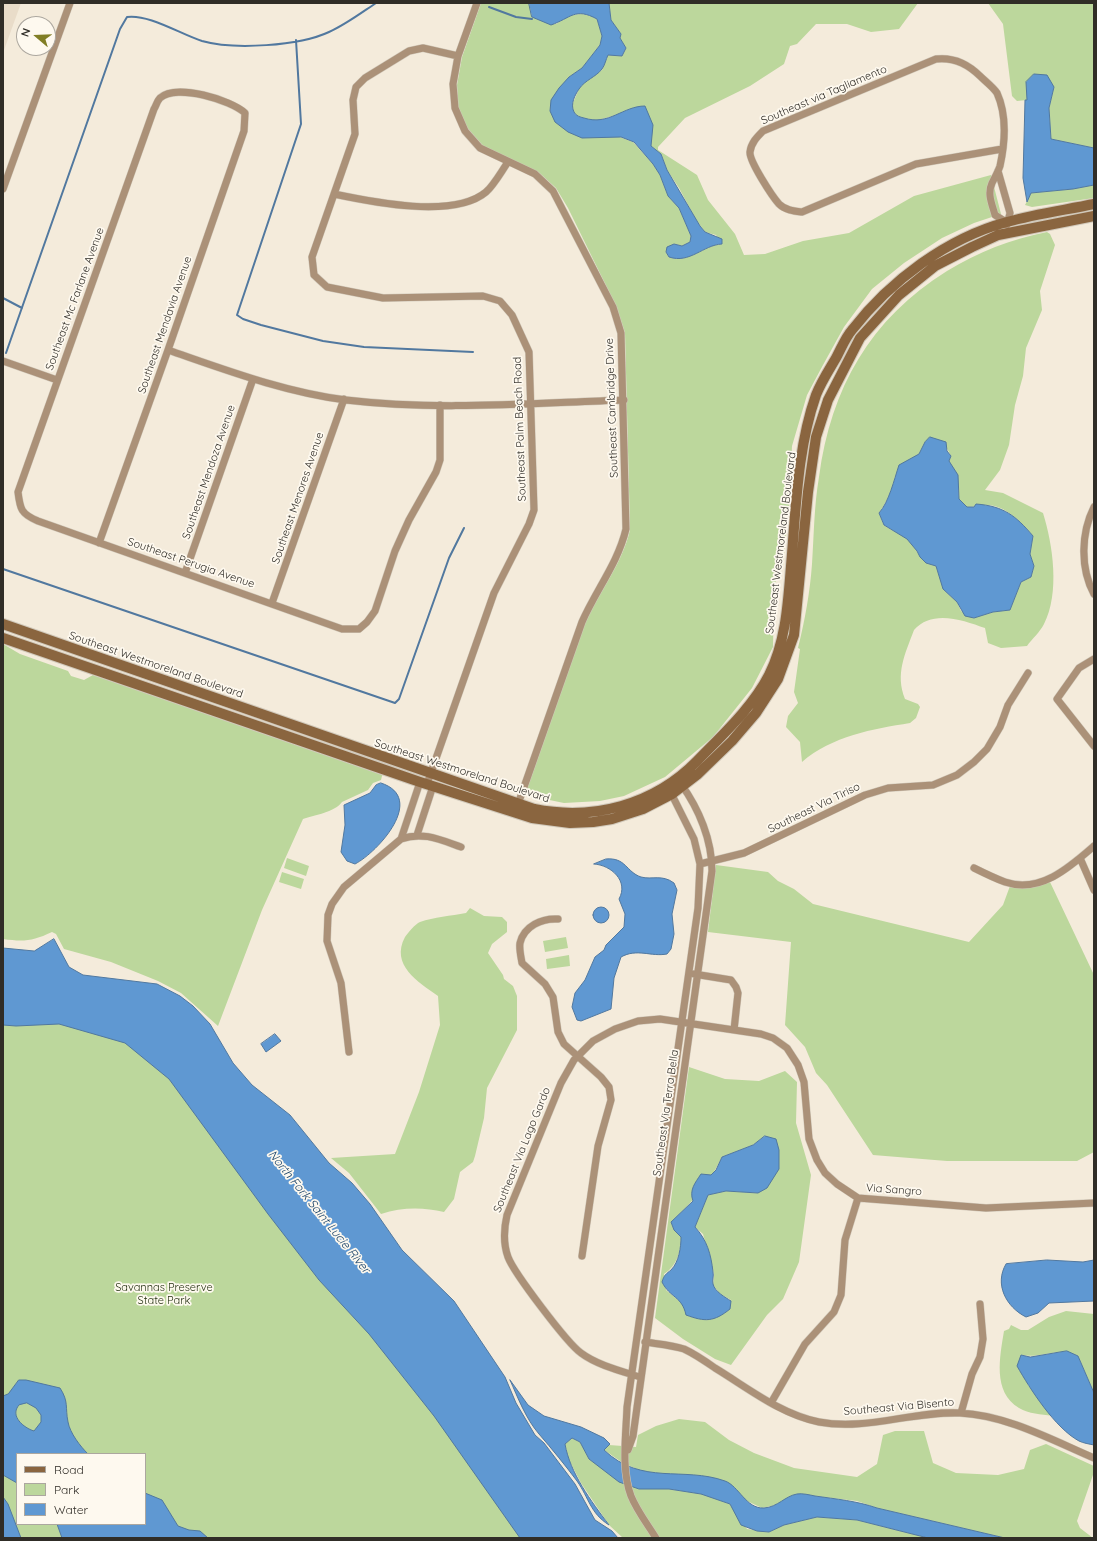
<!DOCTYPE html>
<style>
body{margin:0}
#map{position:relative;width:1097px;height:1541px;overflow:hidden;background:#f4ebdb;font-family:Quicksand,sans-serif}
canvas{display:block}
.frame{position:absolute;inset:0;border:4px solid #302d27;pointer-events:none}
.legend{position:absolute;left:16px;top:1453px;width:130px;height:72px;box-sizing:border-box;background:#fef9ef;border:1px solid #aca79f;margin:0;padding:5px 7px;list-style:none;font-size:12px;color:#302d27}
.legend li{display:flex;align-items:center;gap:8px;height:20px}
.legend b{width:20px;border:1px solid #aca79f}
.north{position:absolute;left:16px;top:16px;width:40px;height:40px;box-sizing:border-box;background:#fef9ef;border:1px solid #aca79f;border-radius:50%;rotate:289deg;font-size:11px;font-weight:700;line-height:16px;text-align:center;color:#302d27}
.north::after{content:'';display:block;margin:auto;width:14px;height:18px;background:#817e25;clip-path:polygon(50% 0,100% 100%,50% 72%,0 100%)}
</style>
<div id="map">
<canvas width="1097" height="1541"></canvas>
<div class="frame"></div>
<ul class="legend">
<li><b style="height:5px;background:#8a653f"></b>Road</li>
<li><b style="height:11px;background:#bcd79c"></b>Park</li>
<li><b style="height:11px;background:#5f98d2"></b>Water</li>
</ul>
<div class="north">N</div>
</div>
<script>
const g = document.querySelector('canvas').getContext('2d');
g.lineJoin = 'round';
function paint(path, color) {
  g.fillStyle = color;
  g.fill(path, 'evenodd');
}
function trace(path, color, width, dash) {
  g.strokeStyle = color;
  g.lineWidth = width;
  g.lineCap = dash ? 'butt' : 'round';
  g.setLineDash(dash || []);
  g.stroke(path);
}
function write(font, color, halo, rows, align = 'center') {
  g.font = font + ' Quicksand,sans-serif';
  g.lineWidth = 3.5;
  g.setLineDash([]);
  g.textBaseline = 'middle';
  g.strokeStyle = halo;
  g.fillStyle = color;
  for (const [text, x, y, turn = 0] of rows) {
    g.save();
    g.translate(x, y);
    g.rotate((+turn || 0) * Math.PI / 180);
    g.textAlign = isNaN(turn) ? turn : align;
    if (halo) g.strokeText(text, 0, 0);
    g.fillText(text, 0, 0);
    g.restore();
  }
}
const commercial = new Path2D(`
 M3 3H21L3 53Z`);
const green = new Path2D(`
 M481 3H529L532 17 556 24C571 14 581 10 597 19L602 36 600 45 582 68 569 77 550 111 633 142 653 164 660 175 668 196 679 208 691 236 690 242 682 246 674 244 666 252 669 257C690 264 703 245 722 244L716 235 705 232 696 220 679 188 667 170 661 154 651 146 629 109 623 113 595 121 577 116 573 111 572 105 579 89 586 80 602 70 608 55 622 56 626 48 620 38 621 34 611 20 609 3H918L899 29 871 32 847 24H816L797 44 790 46 784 64 750 86 685 118 658 147V150L697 175 708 200 735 234 744 255 765 254 803 241 849 233 914 196 991 175 1001 214 974 223 942 238 904 263 872 289 844 327 823 365 807 395 792 446 789 507 783 565 775 583 774 595 773 647 752 688 713 737 665 777 624 796 600 801 564 803 525 795 585 623C599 592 622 564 630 530L625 333 616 306 568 208 556 188 538 172 482 146 468 129 458 108 457 85 462 57Z
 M988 3H1094V148L1051 139 1049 108 1054 87 1027 100 1017 101 1012 96 1003 24Z
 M1094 185V198L1032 207 1025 205 1031 193 1073 189Z
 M1047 232 1050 234 1055 245 1040 291 1042 310 1026 348 1023 376 1015 405 1009 445 1000 470 985 490 1003 493 1043 513C1053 545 1060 593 1044 624 1040 632 1032 639 1027 646L1001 648 988 643 985 628C963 620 932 609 914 630 905 654 895 674 905 699L918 704 920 707 916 718 910 723C873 729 832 736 802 762L800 742 786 727 788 716 798 703 794 692 800 649 798 648C805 620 810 592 812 564 814 535 814 506 819 477 831 388 870 319 947 271 978 252 1011 239 1047 232ZM928 440 945 445 951 456 949 461C955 472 960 486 959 499L967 507C973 507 980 505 986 505 1006 505 1022 523 1033 536L1030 554 1034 566 1031 577 1021 582 1010 610 993 612 974 618 961 611 957 602 945 591 936 566C914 558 919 546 903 536 898 532 888 529 884 525 882 522 881 517 879 513 882 509 892 492 893 486 894 483 894 480 895 477 899 467 914 460 920 453 923 448 924 443 928 440Z
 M3 644 20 654 68 671 71 676 84 680 93 675 383 772 381 780 373 783 368 790 342 802C335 812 315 815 303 819L262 910 218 1026 181 993 158 981 111 962 64 949 56 934 52 932C33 941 24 942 3 939Z
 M287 858 309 866 306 876 284 868Z
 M716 865 768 872 778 881 794 889 813 904 969 942 1003 905 1010 886 1031 888 1050 882 1094 975V1152L1077 1161H947L873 1155 827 1085 816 1073 805 1047 785 1025 791 942 708 932Z
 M282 872 304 879 301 889 279 882Z
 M470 908 484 916 502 917 507 922V932L492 944 488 953 503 975 504 979 513 986 517 996V1030L487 1088 484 1118 475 1156 473 1162 460 1172 454 1199 444 1212C423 1207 402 1207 381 1214L349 1173 331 1158 395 1154 419 1092 440 1025 438 996C418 982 390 965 405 937 408 933 415 924 420 922 434 917 451 916 466 913Z
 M566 937 568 948 545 952 543 941Z
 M569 955 570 966 547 969 546 959Z
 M3 993 154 1029 552 1538H3ZM17 1454H145V1524H17Z
 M689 1067 725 1079 759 1081 785 1071 797 1082 796 1123 811 1175 799 1262 783 1299 767 1315 731 1365 715 1359 683 1339 655 1318ZM765 1136 758 1193 726 1191 708 1195 695 1227 703 1234 714 1274 713 1285 720 1294 731 1300 684 1305 666 1290 664 1274C677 1266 681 1251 681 1237L674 1230 671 1222C691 1204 710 1182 722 1157L753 1145Z
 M1066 1311 1094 1314V1393L1078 1356C1058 1346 1042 1359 1021 1355L1028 1385 1052 1416C1041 1414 1029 1414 1019 1408 992 1392 1000 1356 1004 1331L1009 1329 1011 1325 1021 1330H1028L1049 1317Z
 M679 1419 705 1422 729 1440 754 1453 794 1468 857 1477 877 1464 883 1435 895 1431H924L933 1463 956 1473 998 1475 1024 1469 1030 1450 1046 1444 1094 1466V1472L1077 1521 1080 1528 1093 1538H1005L877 1508 857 1501 797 1494 776 1505 762 1508 745 1500 732 1486 646 1473 623 1463 604 1450 609 1445 636 1447 638 1435 656 1426Z
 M572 1438 580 1442 589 1459 639 1489H669L702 1494 730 1504 747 1529 769 1532 784 1525 817 1517 857 1520 928 1538H623L609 1525 581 1483 568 1458 565 1444Z`);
const water = new Path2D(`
 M529 3H609L611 20 621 34 620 38 626 48 622 56 608 55C606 59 605 65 602 69 596 77 585 80 579 89 575 95 570 104 574 112 576 116 580 117 584 118 609 126 623 106 645 106L653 125 651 146 661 154 667 170 700 226 705 232 722 239V244C703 245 690 264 669 257L666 252 667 247 674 244 682 246 690 242 691 236 679 208 668 196 660 175 653 164 634 142 621 137 582 138 568 132 555 122 550 111 551 100 559 88 569 77 582 68 600 45 602 36 597 19C575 7 571 18 551 25L532 17Z
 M1034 74 1047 75 1054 87 1049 108 1051 139 1094 148V185L1073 189 1031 193 1027 202 1023 178 1025 100H1027L1026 82Z
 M930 437 946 442 947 451 951 456 949 461 958 475 959 499 967 507H974L976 504C1004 506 1016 516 1033 536L1030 554 1034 566 1031 577 1021 582 1010 610 993 612 974 618 965 616 957 602 943 589 936 566 926 563 920 557 917 551 907 539 884 525 879 513C889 502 894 480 899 465L919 454 925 442Z
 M381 783C427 798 378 852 355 864L347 861 341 852 345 825 344 805 370 793 376 785Z
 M606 859C626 857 626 872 641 877 652 880 662 874 674 883L677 890 672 914 674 934 671 949 667 954C651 957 637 948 621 957L614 978 611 1009 581 1021 577 1020 572 1007 575 993 585 980 595 957 604 950 606 945 624 927 625 914 619 899C629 881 611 865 594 864Z
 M593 915a8 8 0 1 1 16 0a8 8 0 1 1-16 0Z
 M54 939 69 967 83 975 157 984 180 996 193 1006 210 1024 233 1063 252 1085 290 1115 329 1163 352 1183 370 1204 402 1250 454 1301 505 1377 516 1403 535 1435 544 1443 575 1484 595 1520 612 1531 618 1538H520L434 1416 369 1334 319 1280 268 1214 169 1079 125 1043 59 1024 16 1026 3 1025V948L34 951Z
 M275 1034 281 1041 266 1052 261 1044Z
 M765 1136 776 1139 779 1150V1169L767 1188 758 1193 726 1191 708 1195 695 1227C707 1240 711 1254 713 1272 714 1276 712 1280 713 1284 715 1292 725 1297 731 1301L730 1309C714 1322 705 1322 686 1315 682 1296 670 1298 662 1282 664 1275 666 1274 671 1270 679 1262 681 1247 681 1237L674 1230 671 1222 693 1201C689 1190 695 1183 701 1174L711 1175 716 1170 722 1157 753 1145Z
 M1047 1260 1083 1262 1094 1260V1301L1049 1303 1038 1313 1026 1317C1006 1307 994 1284 1006 1264Z
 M1067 1351 1078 1356 1094 1393V1445C1089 1444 1083 1443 1079 1441 1055 1428 1030 1389 1017 1366L1021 1355 1030 1357Z
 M19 1380H26L60 1388C69 1402 65 1407 68 1422 70 1433 80 1446 88 1454H17V1483L3 1475V1396L8 1394ZM27 1403 36 1408 41 1415V1422L34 1431C24 1428 9 1416 19 1405Z
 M510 1380 528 1405 544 1416 581 1427 604 1438 610 1444 604 1450C642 1486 683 1466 725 1481 739 1486 746 1509 764 1508 778 1507 785 1496 797 1494 802 1493 810 1495 815 1496 836 1499 857 1501 877 1508L1005 1538H928L857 1520 817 1517 784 1525 769 1532 757 1531 741 1525 730 1504 701 1494 669 1489H639L619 1482 589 1459 580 1442 572 1438 565 1444C570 1473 591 1501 609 1525 590 1513 589 1498 577 1481 565 1465 552 1449 539 1434 526 1419 518 1398 510 1380Z
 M145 1493 162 1500 178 1526 189 1530 200 1531 208 1538H62L57 1524H145Z
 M3 1497 8 1504 21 1538H3Z`);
const stream = new Path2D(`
 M489 7 516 17 532 19
 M296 40 301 124 237 315 243 319 261 325 323 341 364 347 473 352
 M3 298 22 308
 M6 353 120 29 127 17C149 14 180 34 202 41 234 50 299 46 329 32 345 25 361 13 376 3
 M3 569 395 703 399 699 449 558 464 528`);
const street = new Path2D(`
 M477 3 458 56 453 84 455 108 465 131 480 148 535 174 553 191 613 307 621 333 626 529C618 563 596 590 582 622L517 807
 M1002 149 916 164 802 212C794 211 785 210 779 204 772 196 749 161 750 152 751 143 757 137 763 131L936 59C953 57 967 63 980 76 985 81 993 87 997 93 1007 115 1005 143 1000 166 998 172 995 177 992 183 987 194 992 204 995 215L1006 222
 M998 171 1010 213 1007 225
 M3 189 70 3
 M334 194C372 202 454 219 486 192 494 185 501 172 508 162
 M168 350C226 370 284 392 346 400 437 411 532 403 624 400
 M3 361 57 380
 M1094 507C1081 533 1080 568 1094 594
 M99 543 168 350 244 131 245 113C231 100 176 83 160 98 157 101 156 106 154 109L18 492C20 509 21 514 38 521L342 629H359L367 622 375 611 395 551 409 520 436 472 440 460V405
 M185 573 253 379
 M272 603 344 399
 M1094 659 1079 668 1057 699 1094 746
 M427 784 494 593 529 524 534 510 529 352 512 315 500 301 483 296 383 298 327 287 314 275 312 257 355 134 353 100 356 87 365 78 409 51 423 48 458 56
 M417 835 433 786
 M401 839C423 831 441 840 461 847
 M1080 858 1094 890
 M700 864 744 853 865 795 888 788 933 785 957 775 974 762 987 749 1000 727 1008 705 1028 673
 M974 868C984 873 994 878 1005 882 1040 894 1070 867 1094 846
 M558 919C542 918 524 926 520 943 519 949 521 957 522 963L545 984 553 997 558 1032 564 1044 601 1077 609 1087 611 1100 598 1146 582 1256
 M694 974 731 980 736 987 738 993 734 1030
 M349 1052 341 983 327 941 328 915 332 904 344 887 401 839 420 782
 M645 1342C658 1344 672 1345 684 1349 695 1354 705 1361 715 1368 748 1388 780 1414 819 1422 866 1431 912 1411 960 1413 1006 1415 1052 1440 1094 1458
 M640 1377C621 1371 597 1365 581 1353 567 1343 514 1273 508 1257 503 1243 504 1228 507 1215L561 1083 574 1060 593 1041 615 1029 638 1021 660 1019 761 1034 773 1038 787 1048 798 1065 804 1082 809 1139 817 1160 825 1173 837 1184 858 1198 986 1208 1094 1203
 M771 1403 805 1344 834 1312 841 1295 845 1240 858 1198
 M961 1413 972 1374 980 1357 983 1339 980 1304
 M628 1450 633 1436 712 871C712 840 699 809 681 784
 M656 1538C648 1525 637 1511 631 1496 621 1469 626 1436 627 1407L698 908 700 864 694 839 670 791`);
const secondary = new Path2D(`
 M3 624 534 809C593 821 654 805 697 761 722 735 752 708 769 675 786 641 788 603 791 566 796 510 797 449 816 395 821 382 829 370 836 358 841 349 845 338 852 330 890 281 947 238 1007 222 1035 214 1065 210 1094 204
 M3 638 420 782 532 818 570 823 593 822 612 819 643 809 672 794 698 774 732 741 756 713 778 679 794 635 808 492 816 437 828 400 860 338 899 295 935 266 972 247 998 235 1094 216`);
const streetNames = [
 ["Southeast via Tagliamento",824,95,-23],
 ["Southeast Mc Farlane Avenue",75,299,-70],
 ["Southeast Mendavia Avenue",165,325,-71],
 ["Southeast Cambridge Drive",612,408,-92],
 ["Southeast Palm Beach Road",520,429,-92],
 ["Southeast Mendoza Avenue",209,472,-71],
 ["Southeast Menores Avenue",298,498,-71],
 ["Southeast Westmoreland Boulevard",781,543,-83],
 ["Southeast Perugia Avenue",191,563,19],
 ["Southeast Westmoreland Boulevard",156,665,19],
 ["Southeast Westmoreland Boulevard",462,771,18],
 ["Southeast Via Tiriso",814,808,-26],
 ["Southeast Via Terra Bella",666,1113,-82],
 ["Southeast Via Lago Gardo",522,1150,-68],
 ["Via Sangro",894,1190,4],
 ["Southeast Via Bisento",899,1407,-5]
];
const parkNames = [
 ["Savannas Preserve",164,1288],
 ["State Park",164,1301]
];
const waterNames = [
 ["North Fork Saint Lucie River",319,1212,51]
];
paint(commercial, '#e9dcc9');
paint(green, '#bcd79c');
paint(water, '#5f98d2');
trace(water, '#51789f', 1);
trace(stream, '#51789f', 2);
trace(street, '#d1c9bb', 8);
trace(secondary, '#d1c9bb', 12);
trace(street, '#ab9178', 7);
trace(secondary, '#8a653f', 10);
write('11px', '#302d27', '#fef9ef', streetNames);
write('11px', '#243112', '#fef9ef', parkNames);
write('italic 12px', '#194269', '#fef9ef', waterNames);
</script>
